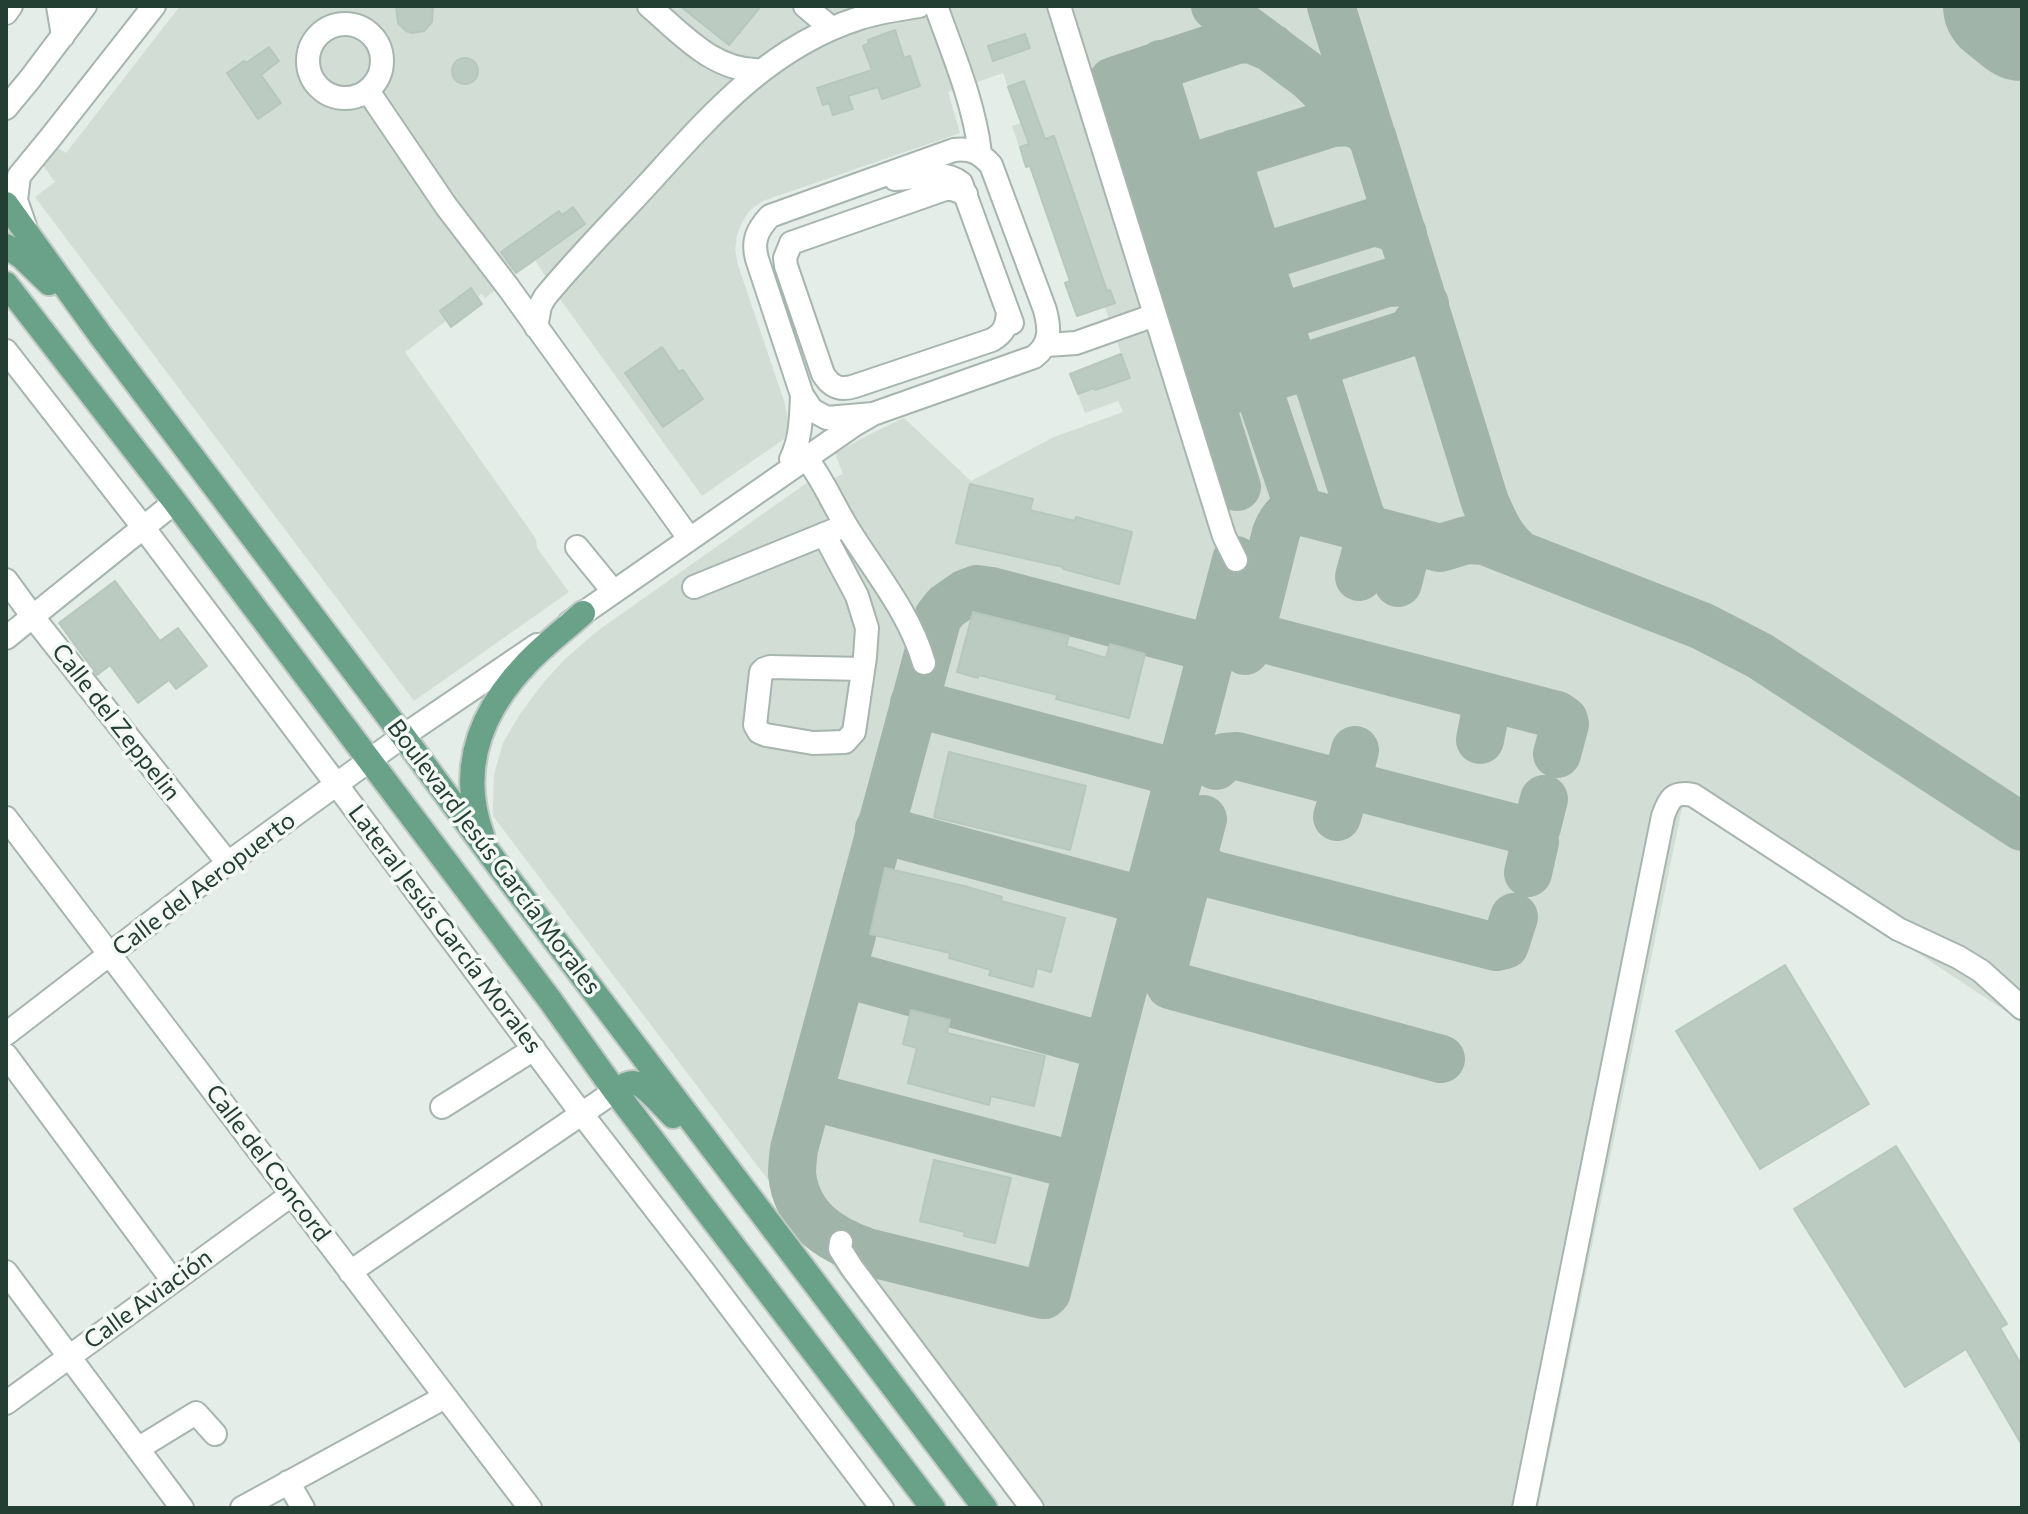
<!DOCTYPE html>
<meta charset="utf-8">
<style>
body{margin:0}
#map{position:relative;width:2028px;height:1514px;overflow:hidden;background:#e4ede7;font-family:Commissioner,sans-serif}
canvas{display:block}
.frame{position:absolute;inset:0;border:8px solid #233e32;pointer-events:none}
</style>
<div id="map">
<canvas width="2028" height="1514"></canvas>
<div class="frame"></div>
</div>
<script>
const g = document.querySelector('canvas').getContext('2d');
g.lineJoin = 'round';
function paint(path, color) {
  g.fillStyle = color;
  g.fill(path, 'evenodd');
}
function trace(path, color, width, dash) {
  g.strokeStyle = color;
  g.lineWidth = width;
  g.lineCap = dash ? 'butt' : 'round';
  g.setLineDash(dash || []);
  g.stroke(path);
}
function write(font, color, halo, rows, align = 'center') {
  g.font = font + ' Commissioner,sans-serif';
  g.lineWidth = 7;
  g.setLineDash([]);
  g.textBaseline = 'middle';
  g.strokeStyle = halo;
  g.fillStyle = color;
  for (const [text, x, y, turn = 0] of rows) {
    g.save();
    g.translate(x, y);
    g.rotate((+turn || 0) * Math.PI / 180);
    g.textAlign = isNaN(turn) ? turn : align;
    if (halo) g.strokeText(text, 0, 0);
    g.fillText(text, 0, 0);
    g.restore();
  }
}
const built = new Path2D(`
 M180 6H2022V1022L1684 798 1538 1508H1016L493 816V802L494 775 503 743 520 714 544 682 565 659 596 632 808 482 815 491 832 479 843 474 835 453 872 433 904 418 971 481 1054 437 1123 412 1118 401 1085 413 1070 374 1121 353 1105 307 1077 316 1065 283 1070 281 1030 167H1026L1012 126 1021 123 1003 73 948 92 960 133 763 201 750 210 742 222 737 235 735 250 738 265 785 404 788 420V429L784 439 702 496 560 299 535 260 516 273 513 270 495 284 497 289 485 298 482 294 477 297 482 304 451 327 446 321 405 352 536 539 537 548 569 592 414 701 35 197 55 182 39 160 53 144 66 153Z`);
const taxiway = new Path2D(`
 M1215 6 1310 77 1372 136 1485 502C1494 523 1502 541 1520 555
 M1331 6 1370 131
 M1161 64 1155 71 1156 79 1182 163 1189 168
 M1235 153 1229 158V164L1255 245 1259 252 1266 255 1262 260V270L1292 362 1294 366 1300 368
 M1205 163 1332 123 1350 122 1364 128
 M1191 167 1186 177 1211 257 1215 265 1225 268 1220 272 1218 277 1250 376 1259 381
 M1147 181 1144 187 1145 194 1169 270 1178 283 1176 285 1177 293 1207 389 1213 396 1211 403 1237 487
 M1147 181 1140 175 1111 87 1113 81 1237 40 1250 39 1272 48
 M1237 265 1374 222 1395 228 1403 234
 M1299 311 1387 283 1409 282 1420 291
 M1316 363 1314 370 1360 514 1370 536
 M1264 380 1260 385 1259 391 1300 512
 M1229 391 1409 333 1422 316 1425 304
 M1359 577 1370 536 1377 532
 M1398 583 1407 547 1416 542
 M1253 624 1276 533C1281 520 1287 510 1303 512L1440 548 1467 540 1484 541 1702 626 1760 656 2022 827
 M1213 649 991 591 977 589 966 593 946 607 938 617 794 1149C793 1157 792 1166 792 1174 797 1218 829 1239 867 1252L1038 1294 1044 1295 1047 1292 1108 1047 1236 560
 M1245 651C1251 643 1257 639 1268 640L1557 715 1564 720 1565 724 1557 754
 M914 703 1181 774
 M1480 740 1487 704
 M1216 766 1225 757 1237 756 1531 832 1537 827 1544 799
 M1337 817 1345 791 1354 787 1348 777 1355 750
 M1203 819 1164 967V974L1170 985 1441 1059
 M879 829 1145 901
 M1194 852 1199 868 1215 875 1496 947 1505 945 1514 917
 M1528 873 1535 842 1531 832
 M842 973 1108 1047
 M809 1096 1077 1166`);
const runway = new Path2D(`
 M2002 6 2022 22`);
const building = new Path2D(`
 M396 6H433L432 22 424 31 412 33 406 31 398 23Z
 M680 6H761L729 45Z
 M895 30 904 58 910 56 920 86 882 99 878 87 848 96 853 109 833 115 829 103 823 105 817 88 872 70 863 46 869 43 868 40Z
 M1025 34 1030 48 993 61 988 46Z
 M269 47 279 61 261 75 281 103 258 119 227 73 244 61 246 63Z
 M452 71a13 13 0 1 1 26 0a13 13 0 1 1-26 0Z
 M1024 81 1045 139 1054 136 1107 291 1110 290 1115 303 1077 316 1065 283 1070 281 1030 166 1026 167 1020 147 1029 144 1008 87Z
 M573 207 585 224 516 273 501 252 559 211 562 215Z
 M471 288 482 304 451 327 440 311Z
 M662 347 679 372 683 370 703 399 663 427 625 373Z
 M1121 354 1130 378 1095 390 1094 388 1078 394 1070 374Z
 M970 484 1033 499 1030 510 1075 521 1076 517 1132 532 1119 584 1063 569V567L956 543Z
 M115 581 160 641 178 628 207 666 176 689 169 680 138 703 110 665 97 675 59 623Z
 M973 612 1069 636 1066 646 1106 658 1110 644 1145 654 1129 718 1056 699 1058 695 979 675 978 678 957 672Z
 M949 752 1086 786 1070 850 934 817Z
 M885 868 964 886 1002 897 1001 901 1065 918 1051 972 1037 968 1033 987 989 975 991 970 949 958 950 953 870 934Z
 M1785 965 1869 1104 1760 1169 1676 1031Z
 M911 1010 950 1020 947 1033 1045 1056 1034 1106 991 1096 989 1105 908 1083 917 1048 903 1044Z
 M1896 1146 2007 1324 2000 1328 2022 1366V1445L1966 1349 1905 1387 1794 1209Z
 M934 1160 1011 1178 995 1243 964 1236 965 1232 920 1221Z`);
const minor = new Path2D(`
 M58 6 63 36
 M649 6C682 34 715 73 762 70
 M805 6 831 28
 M936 6C953 54 974 102 980 153
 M1059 6 1224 536 1236 560
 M6 13 11 6
 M308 61a37 37 0 1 1 74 0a37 37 0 1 1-74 0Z
 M368 91 446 206 508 287 689 538
 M6 108 30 79 85 6
 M895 179C916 179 943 168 961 183L1012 323
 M966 194 952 189H945L791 243 785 258 786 266 823 374C831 387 840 391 855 386L992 340C1004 333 1007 326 1008 312
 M25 226 16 200 19 176 51 137 154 6
 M536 327 540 306 545 297C577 258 613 222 647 185 710 116 768 47 860 18 879 12 899 9 919 6
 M1046 345 1076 343 1155 315
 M6 351 143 527 337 785 581 1113 701 1268 882 1508
 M797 448C819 470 831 501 847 527 874 571 910 613 924 663
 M791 459C801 439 801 417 802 395
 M824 534 857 596 867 628 865 657 854 732 845 742 813 743 766 735 759 732 755 725 761 672 764 669 770 667 863 669
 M577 547 613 591
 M6 580 33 617 228 863
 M694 587 837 529
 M569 623 854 425 873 414 1034 357C1051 344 1050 329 1045 310L991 165C980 153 972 148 954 150L770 216C757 230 752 241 757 259L802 395 812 410 827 418 873 414
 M6 638 175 502
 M6 818 530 1508
 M6 1034 228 863 403 736 537 645
 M6 1055 173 1281
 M442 1107 534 1049
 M841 1242 840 1249 852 1268 1032 1508
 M6 1272 182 1508
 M350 1272 615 1091
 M6 1403 291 1195
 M139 1448 196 1413 215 1434
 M288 1482 303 1508
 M242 1508 445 1397
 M1524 1508 1663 816C1669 799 1673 791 1693 795L1898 929 1958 957 1981 971 2022 1008`);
const major = new Path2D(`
 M6 204 101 336 403 736 498 865 985 1508
 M6 246 22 257 49 283
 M6 284 175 502 550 1000 615 1091 933 1508
 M482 835C458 769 480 712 527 663 544 645 564 630 583 613
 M615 1091C620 1088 626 1083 633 1083 644 1083 664 1107 673 1116`);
const streetNames = [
 ["Calle del Zeppelin",116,722,52],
 ["Boulevard Jesús García Morales",494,857,53],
 ["Calle del Aeropuerto",204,884,-37],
 ["Lateral Jesús García Morales",445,929,53],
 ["Calle del Concord",268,1163,53],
 ["Calle Aviación",148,1299,-36]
];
paint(built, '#d2ddd6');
trace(taxiway, '#a1b4aa', 48);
trace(runway, '#a1b4aa', 118);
paint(building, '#bccbc2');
trace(building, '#b6c7bd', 2);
trace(minor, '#a6b5ad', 26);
trace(major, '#c1c9c6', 28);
trace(minor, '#fff', 22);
trace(major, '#69a189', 24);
write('24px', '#233e32', '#f4f9f6', streetNames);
</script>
